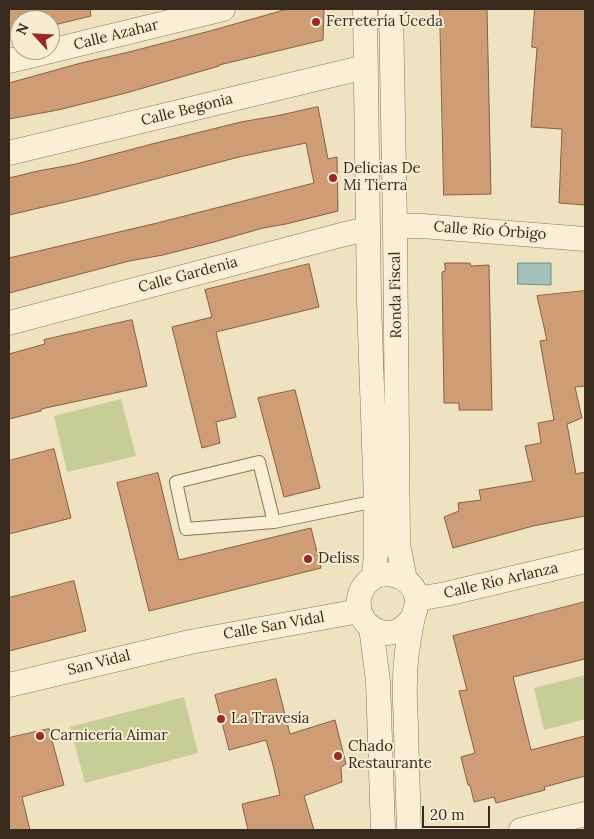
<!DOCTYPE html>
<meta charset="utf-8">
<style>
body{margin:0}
#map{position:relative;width:594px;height:839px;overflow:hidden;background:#efe2c1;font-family:Lora,serif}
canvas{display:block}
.frame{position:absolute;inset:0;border:10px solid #382b1d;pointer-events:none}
.north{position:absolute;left:10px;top:10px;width:50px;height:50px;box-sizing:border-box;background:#f6ecd1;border:1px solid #aa9f89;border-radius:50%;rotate:295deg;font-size:14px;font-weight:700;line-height:20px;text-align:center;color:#382b1d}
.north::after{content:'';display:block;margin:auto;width:18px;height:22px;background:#9a2826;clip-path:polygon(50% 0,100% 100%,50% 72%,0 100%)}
.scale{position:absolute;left:422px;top:806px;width:68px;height:22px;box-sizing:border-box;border:2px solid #382b1d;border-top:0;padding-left:6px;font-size:15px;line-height:18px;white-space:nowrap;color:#382b1d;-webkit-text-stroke:4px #f6ecd1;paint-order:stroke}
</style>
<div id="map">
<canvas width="594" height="839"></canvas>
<div class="frame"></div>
<div class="north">N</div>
<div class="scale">20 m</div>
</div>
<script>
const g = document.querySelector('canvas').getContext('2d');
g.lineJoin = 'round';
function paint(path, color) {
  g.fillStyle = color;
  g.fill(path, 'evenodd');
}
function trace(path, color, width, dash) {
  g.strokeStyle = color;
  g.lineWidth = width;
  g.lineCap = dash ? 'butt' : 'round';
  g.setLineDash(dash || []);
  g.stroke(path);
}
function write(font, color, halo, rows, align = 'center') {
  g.font = font + ' Lora,serif';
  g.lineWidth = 4;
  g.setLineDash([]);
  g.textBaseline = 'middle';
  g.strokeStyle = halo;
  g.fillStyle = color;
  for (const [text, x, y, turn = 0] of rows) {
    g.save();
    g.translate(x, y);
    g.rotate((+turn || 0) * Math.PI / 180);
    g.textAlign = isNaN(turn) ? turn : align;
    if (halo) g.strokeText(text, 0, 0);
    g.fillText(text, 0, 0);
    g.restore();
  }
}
const green = new Path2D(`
 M121 399 136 456 67 472 54 416Z
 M585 675V719L544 730 534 688Z
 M184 697 198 753 85 783 70 727Z`);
const water = new Path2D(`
 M518 263H551V285L518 284Z`);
const building = new Path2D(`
 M9 9H90L91 16 50 26V20H20V33L9 36Z
 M288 9H324L323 40 219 65V66L126 93 58 110 9 119V83L81 63 129 52 210 31Z
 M440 9H487L491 194 444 195Z
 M535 9H585V205L559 203 562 129 531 127 537 48 532 47Z
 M318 107 328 159 337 157 338 211 286 224 263 228 214 242 163 255 129 261 9 293V258L157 223 314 183 306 143 239 157 91 196 9 215V178L38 171 76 164 152 144 241 122 276 116Z
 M445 263H470L471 266 489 265 492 410H459V403H444L442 272 445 271Z
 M309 264 319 307 216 332 236 417 216 422 220 443 202 448 172 327 212 317 205 290Z
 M585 291V386L575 387 582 418 567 424 576 474 585 472V516L533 526 453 548 444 517 459 511 458 503 481 500 479 490 533 481 525 446 541 443 538 423 554 420 540 341 547 340 537 296Z
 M132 320 147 386 41 409V411L9 419V354L45 344 44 340Z
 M295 390 320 488 284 497 258 398Z
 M54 449 71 518 9 534V461Z
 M158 473 179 560 311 528 321 568 149 611 117 483Z
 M74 581 86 631 9 651V598Z
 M585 602V659L513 677 531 750 585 736V776L544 787 545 790 496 803 494 797 474 802 470 785H468L461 757 475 753 459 691 467 690 453 636Z
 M276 679 290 734 335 720 346 764 341 767 342 782 304 796 314 830H248L242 804 280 795 273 765 266 740 229 750 215 695Z
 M49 729 64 785 22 797 30 830H9V738Z`);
const service = new Path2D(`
 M274 522 259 462 176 482 186 529 274 522 376 501`);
const minor = new Path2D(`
 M365 9 369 302 376 501V554L374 577
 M391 9 395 226 398 544 405 580
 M9 61 223 9
 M9 153 365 67
 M395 226H422L585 239
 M9 323 341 235 368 229
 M417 599 446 594 585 561
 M371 627 378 681 383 830
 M9 685 190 642 359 611
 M409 830C408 797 407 764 406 731 406 715 404 698 405 682 405 662 408 641 412 622 413 614 417 608 417 600 415 575 380 565 365 585 347 608 370 641 398 631 404 628 408 623 412 619
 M521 830 585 814`);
const markers = [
 [316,22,5,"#9a2826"],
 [333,178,5,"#9a2826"],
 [308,559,5,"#9a2826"],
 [221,719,5,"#9a2826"],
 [40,736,5,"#9a2826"],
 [338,756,5,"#9a2826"]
];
const poiNames = [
 ["Ferretería Úceda",326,22],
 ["Delicias De",343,169],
 ["Mi Tierra",343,186],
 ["Deliss",318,559],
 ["La Travesía",231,719],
 ["Carnicería Aimar",50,736],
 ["Chado",348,747],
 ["Restaurante",348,764]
];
const streetNames = [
 ["Calle Azahar",116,35,-14],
 ["Calle Begonia",187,110,-14],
 ["Calle Río Órbigo",490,231,4],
 ["Calle Gardenia",188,275,-15],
 ["Ronda Fiscal",396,295,-91],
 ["Calle Río Arlanza",501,581,-13],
 ["Calle San Vidal",274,626,-10],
 ["San Vidal",99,663,-14]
];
paint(green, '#c6cd95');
paint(water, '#a4c1b9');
trace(water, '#6b9087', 1);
paint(building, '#ce9d76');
trace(building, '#895d3d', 1);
trace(service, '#897358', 14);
trace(minor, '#897358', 25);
trace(service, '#faefd5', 12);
trace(minor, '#faefd5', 24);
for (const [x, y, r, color] of markers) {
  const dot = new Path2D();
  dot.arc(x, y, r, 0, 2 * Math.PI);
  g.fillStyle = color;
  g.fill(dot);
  trace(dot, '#f6ecd1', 2);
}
write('15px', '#382b1d', '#f6ecd1', poiNames, 'left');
write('15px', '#382b1d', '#f6ecd1', streetNames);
</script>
